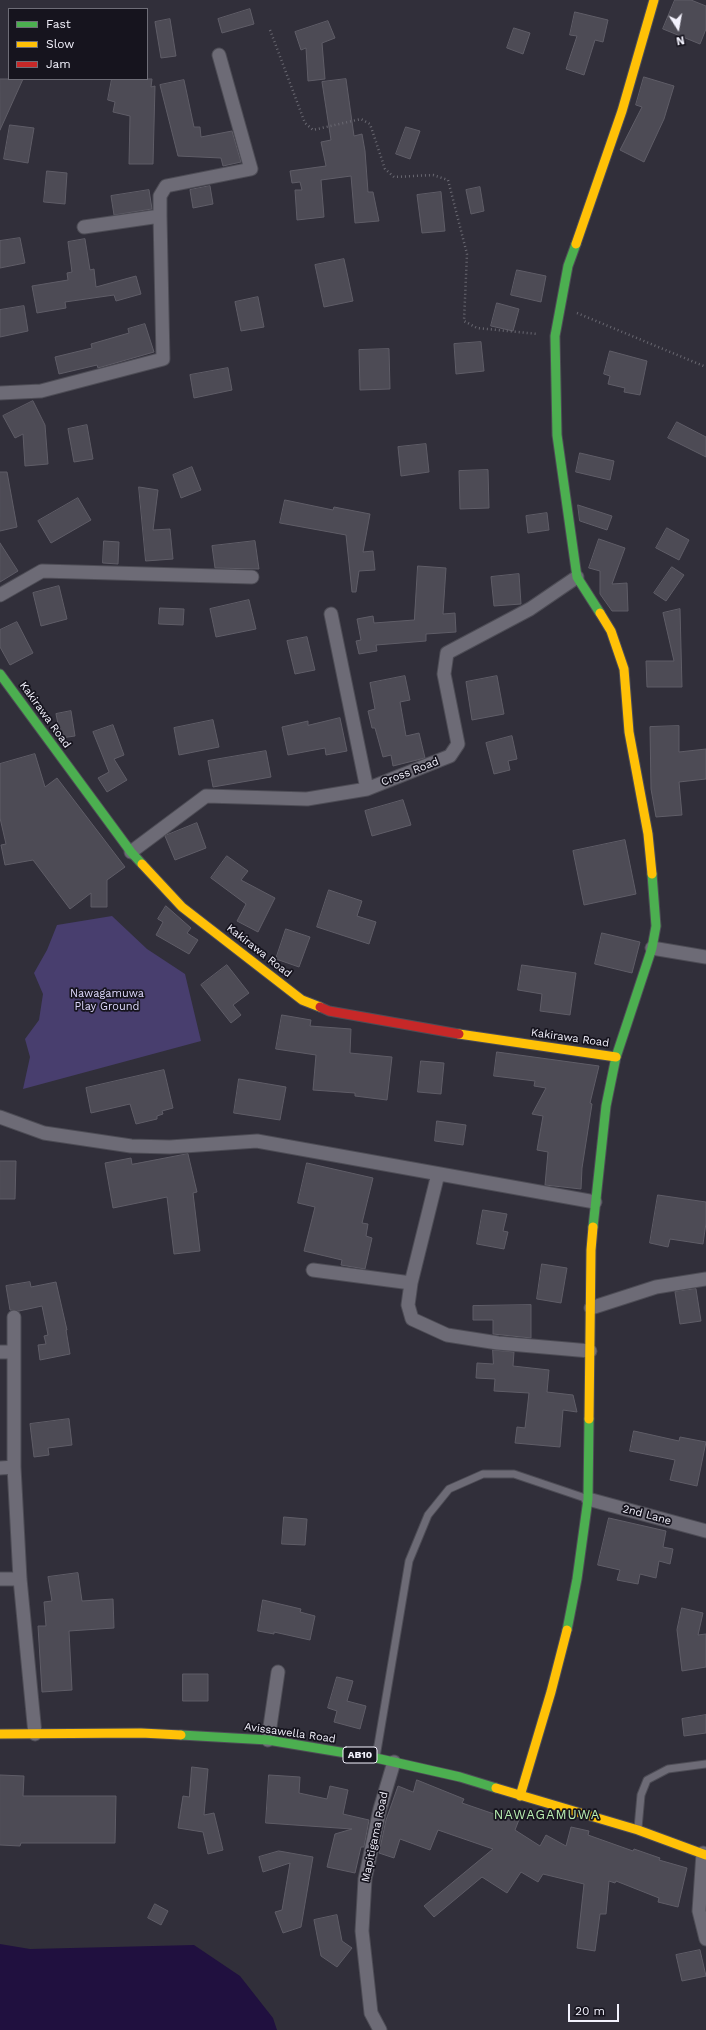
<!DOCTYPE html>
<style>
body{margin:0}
#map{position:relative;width:706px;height:2030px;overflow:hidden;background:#312f3a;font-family:"Work Sans",sans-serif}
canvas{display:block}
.legend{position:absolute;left:8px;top:8px;width:140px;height:72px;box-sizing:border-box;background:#16141e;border:1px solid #6e6d77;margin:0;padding:5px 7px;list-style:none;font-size:12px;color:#f3f2fd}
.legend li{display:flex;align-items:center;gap:8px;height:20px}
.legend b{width:20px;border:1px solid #6e6d77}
.north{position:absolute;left:658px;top:8px;width:40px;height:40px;-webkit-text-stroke:3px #16141e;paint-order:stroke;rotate:169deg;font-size:11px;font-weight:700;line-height:16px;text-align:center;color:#f3f2fd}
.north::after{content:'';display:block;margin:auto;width:14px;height:18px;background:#f3f2fd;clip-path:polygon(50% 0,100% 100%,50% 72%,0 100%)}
.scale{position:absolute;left:568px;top:2004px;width:51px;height:18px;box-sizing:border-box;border:2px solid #f3f2fd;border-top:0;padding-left:5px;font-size:12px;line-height:14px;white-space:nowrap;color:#f3f2fd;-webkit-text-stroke:3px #16141e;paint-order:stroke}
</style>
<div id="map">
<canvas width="706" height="2030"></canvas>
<ul class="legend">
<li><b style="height:5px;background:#4caf50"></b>Fast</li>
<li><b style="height:5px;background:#ffc107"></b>Slow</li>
<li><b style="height:5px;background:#c62828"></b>Jam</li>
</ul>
<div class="north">N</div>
<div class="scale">20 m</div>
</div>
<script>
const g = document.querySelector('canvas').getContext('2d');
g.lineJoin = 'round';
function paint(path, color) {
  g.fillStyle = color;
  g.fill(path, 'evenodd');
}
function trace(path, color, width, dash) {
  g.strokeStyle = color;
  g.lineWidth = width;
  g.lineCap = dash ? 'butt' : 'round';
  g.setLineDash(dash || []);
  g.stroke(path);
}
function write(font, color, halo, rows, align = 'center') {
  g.font = font + ' "Work Sans",sans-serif';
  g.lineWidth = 3.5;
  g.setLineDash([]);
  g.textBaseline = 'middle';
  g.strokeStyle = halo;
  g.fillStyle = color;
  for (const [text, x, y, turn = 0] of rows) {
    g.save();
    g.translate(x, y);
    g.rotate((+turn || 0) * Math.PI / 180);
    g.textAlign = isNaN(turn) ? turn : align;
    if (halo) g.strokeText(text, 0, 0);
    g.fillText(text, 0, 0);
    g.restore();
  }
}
const green = new Path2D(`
 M112 916 147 949 185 974 201 1041 23 1089 30 1057 25 1039 39 1020 43 994 34 973 47 950 57 925Z`);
const water = new Path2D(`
 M0 1944 30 1949 194 1945 240 1976 273 2018 277 2030H0Z`);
const building = new Path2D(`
 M675 0H691L706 6V29L700 44 663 29Z
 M250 9 254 24 222 33 218 19Z
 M575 12 608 20 603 42 595 40 584 75 566 69 577 36 570 35Z
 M170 19 176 56 161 58 155 22Z
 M328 21 335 38 322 43 325 79 308 81 306 48 301 50 295 32Z
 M514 28 530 33 523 54 507 48Z
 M644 77 674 86 664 119 644 162 620 150 642 107 636 105Z
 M0 79H23L0 130Z
 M112 79H152L151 87 155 86 153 164H129L130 116 113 112 115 102 108 100Z
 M346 79 354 136 362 134 365 151 368 192H373L379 221 355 223 351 176 321 180 324 217 297 220 295 190H302L300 182 292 183 290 171 326 166 321 142 331 140 322 82Z
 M184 80 194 127H200L201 137 232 131 241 162 223 166 221 158 178 156 160 85Z
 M10 125 34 128 28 163 4 159Z
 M406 127 420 131 410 159 396 154Z
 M47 171 67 173 65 204 44 202Z
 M210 186 213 204 193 208 190 190Z
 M480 187 484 211 471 214 466 190Z
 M149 190 152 209 114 215 111 196Z
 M441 192 445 231 422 233 417 195Z
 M20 238 25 263 0 268V241Z
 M85 239 90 270 94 269 96 287 136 276 141 294 116 301 114 295 65 302 66 308 37 313 32 286 68 280 67 273 72 272 68 242Z
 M344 259 353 301 324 307 315 265Z
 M517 270 546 276 541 302 511 295Z
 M258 297 264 327 241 331 235 302Z
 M497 303 519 309 513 331 491 326Z
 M24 306 28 331 0 337V310Z
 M145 324 154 352 98 368 97 365 59 374 55 357 92 348 91 344 129 333 128 329Z
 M481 342 484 371 456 374 454 344Z
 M389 349 390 389 360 390 359 350Z
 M610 351 647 361 640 395 624 392 625 388 608 384 610 376 604 374Z
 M228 368 232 390 194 398 190 375Z
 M33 401 45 425 48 464 25 466 23 434 15 438 3 416Z
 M677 422 706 437V457L668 438Z
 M87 425 93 459 74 462 68 429Z
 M426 444 429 472 401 476 398 447Z
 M580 453 614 461 610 480 576 472Z
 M192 467 201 490 181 498 173 475Z
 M488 470 489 508 460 509 459 471Z
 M0 472H7L17 527 0 531Z
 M139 487 158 490 153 530 170 529 173 559 146 561Z
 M78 498 91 520 51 543 38 521Z
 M285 500 333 510 334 507 370 514 363 552 373 551 375 570 359 571 356 592H352L346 535 280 523Z
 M578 505 612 516 607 530 580 521Z
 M547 513 549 530 528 533 526 516Z
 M667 528 689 540 679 560 656 548Z
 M599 539 625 548 612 584 627 583 628 611H612L600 594V571L589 568Z
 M104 541 119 542 118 564 103 563Z
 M255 541 259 569 215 568 212 546Z
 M0 543 18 571 0 582Z
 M418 566 446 568 443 614 455 613 456 632 426 634V641L376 645 377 651 359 654 356 641 361 640 357 619 373 616 374 623 414 620Z
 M672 567 684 575 666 601 654 593Z
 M519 574 521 604 494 606 491 577Z
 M59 586 67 619 41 626 33 593Z
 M249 600 256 629 216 637 210 609Z
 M160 608 184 609 183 625 159 624Z
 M680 609 682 687H647L646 661H674L663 613Z
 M17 622 33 653 10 665 0 647V630Z
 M307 637 315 670 295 674 287 641Z
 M405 676 410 700 400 702 406 736 419 733 425 758 393 766 391 755 383 757 375 728H372L368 711 375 709 370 683Z
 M497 676 504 714 472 720 466 682Z
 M71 711 75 736 61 738 56 714Z
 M340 718 347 751 326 755 325 748 288 755 282 727 308 721V725Z
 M213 720 219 747 179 755 174 728Z
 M113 725 124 755 114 759 127 780 107 792 98 778 109 772 93 732Z
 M679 726V752L706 749V779L679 782 682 815 656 817 651 789 650 727Z
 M512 736 517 759 508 761 510 770 494 774 486 743Z
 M266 751 271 777 213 787 208 761Z
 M35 754 45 787 57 778 125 867 107 880V907H91V893L70 909 33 860 5 865 1 845 6 844 0 818V764Z
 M403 800 411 825 372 836 365 811Z
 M197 823 206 848 175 860 165 836Z
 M625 840 636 894 584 905 573 851Z
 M227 856 248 871 241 880 275 898 258 932 237 921 246 904 211 878Z
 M329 890 362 901 357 916 376 922 369 944 317 927Z
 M166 906 191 928 187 933 198 940 189 954 156 935 163 922 158 919Z
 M286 929 310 937 299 967 276 959Z
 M602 933 640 942 632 973 595 964Z
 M227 965 249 993 233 1005 241 1015 231 1023 201 985Z
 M522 965 576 973 570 1015 540 1011 542 994 518 990Z
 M282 1015 311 1020 310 1026 351 1029 350 1053 392 1057 387 1100 355 1096V1093L313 1090 316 1055 276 1049Z
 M497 1052 599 1066 590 1103 592 1104 582 1168 581 1189 545 1185 548 1152 537 1150 543 1116 532 1114 546 1088 534 1086 535 1081 494 1076Z
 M421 1061 444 1063 441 1094 418 1092Z
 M164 1070 173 1108 162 1111 163 1114 157 1116V1119L136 1124 130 1104 91 1113 86 1088Z
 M239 1079 286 1087 280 1120 234 1113Z
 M437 1121 466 1125 463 1145 435 1141Z
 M188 1154 197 1192 193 1193 200 1251 174 1254 167 1197 113 1208 105 1163 131 1158 132 1164Z
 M0 1161H16L15 1199H0Z
 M307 1163 373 1178 362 1223 368 1224 366 1236 372 1238 365 1269 341 1265 342 1260 304 1251 315 1207 298 1203Z
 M658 1195 706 1202V1223L703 1244 670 1239 668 1247 650 1243Z
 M483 1210 507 1214 503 1231 508 1232 504 1249 477 1244Z
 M542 1264 567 1268 561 1303 537 1299Z
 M30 1282 31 1287 56 1282 67 1330H66L70 1354 40 1360 38 1345 46 1344 44 1336 48 1335 42 1306 19 1311 10 1310 6 1286Z
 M696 1289 701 1321 680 1324 675 1292Z
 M531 1305V1338L493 1334V1320H473V1306Z
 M493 1350 514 1352 513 1366 549 1370 547 1392 573 1395 577 1412 563 1410 560 1447 515 1443 517 1427 525 1428 529 1393 494 1391 495 1379 476 1378 477 1363 493 1364Z
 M69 1419 72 1445 48 1448 49 1455 34 1457 30 1424Z
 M634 1431 679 1441 680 1437 706 1442 697 1486 670 1480 675 1460 630 1451Z
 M284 1517 307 1519 305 1545 282 1544Z
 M609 1518 666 1531 663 1547 673 1549 670 1564 659 1561 656 1578 640 1574 638 1584 617 1580 620 1570 598 1565Z
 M78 1573 82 1601 113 1599 114 1628 69 1631 72 1690 42 1692 38 1626H46L44 1602 52 1601 48 1577Z
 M263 1600 301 1609 300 1612 315 1616 310 1640 274 1632V1634L258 1631Z
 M682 1608 703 1613 698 1635 706 1634V1667L682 1671 677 1630Z
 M183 1674H208V1701H183Z
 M337 1677 353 1681 347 1701 366 1706 360 1729 334 1722 337 1711 328 1708Z
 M706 1715V1733L684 1736 682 1719Z
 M192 1767 208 1769 204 1815 214 1813 223 1850 208 1854 203 1832 178 1828 183 1796 189 1797Z
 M0 1775 24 1776 23 1796H116L115 1843H21L20 1846 0 1845Z
 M269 1775 300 1777 299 1793 327 1799 330 1786 348 1790 343 1814 369 1820 364 1847H361L355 1873 327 1867 335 1834 352 1829 266 1823Z
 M417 1780 464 1799 462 1803 500 1816 503 1810 520 1817 515 1830 540 1846 546 1835 566 1846 571 1827 589 1831 588 1835 633 1851 634 1849 660 1858 659 1860 687 1868 678 1907 658 1902 659 1898 616 1881 615 1883 609 1881 606 1914H600L595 1951 577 1948 584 1884 543 1874 538 1882 521 1872 507 1893 482 1877 434 1917 424 1906 493 1849 438 1830 430 1850 400 1839 394 1858 379 1853 386 1820 398 1786 413 1792Z
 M279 1851 313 1857 301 1927 283 1933 275 1912 282 1910 290 1863 263 1872 259 1857Z
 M155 1904 168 1911 161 1925 148 1918Z
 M337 1915 342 1941 352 1948 337 1967 321 1956 314 1920Z
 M700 1950 706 1976 682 1981 676 1955Z`);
const path = new Path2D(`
 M270 30 305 123 313 130 361 119 370 124 385 169 394 177 433 175 448 180 467 254 464 321 477 328 538 334
 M577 313 706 367`);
const lane = new Path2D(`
 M376 1757 409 1561 428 1515 449 1489 483 1474H514L588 1499
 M638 1828 641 1795 647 1780 668 1769 706 1764`);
const street = new Path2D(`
 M160 216V196L166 186 251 169 219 55
 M0 393 41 391 163 359 160 216 84 227
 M0 595 42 571 252 577
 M331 614 367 789
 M131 852 206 796 307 799 367 789 450 756 458 744 444 674 447 653 530 609 577 577
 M652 948 706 957
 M0 1117 44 1133 131 1146 170 1147 257 1141 595 1202
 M438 1174 411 1283 408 1305 412 1319 447 1335 498 1343 590 1351
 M313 1270 411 1283
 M591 1308 656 1287 706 1279
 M14 1317V1467L20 1579 35 1734
 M0 1352H13
 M0 1468 14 1467
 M588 1499 706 1531
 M0 1579H20
 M268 1740 278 1672
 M703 1853 699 1911 706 1939
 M380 2030 371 2013 362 1931 365 1879 380 1809 394 1762`);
const fast = new Path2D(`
 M576 244 568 266 555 336 557 435 577 577 600 613
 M0 674 131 852 142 864
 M593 1227 606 1106 616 1057 652 948 656 926 652 874
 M567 1630 577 1579 588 1499 589 1419
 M181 1735 268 1740 376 1758 460 1777 496 1788`);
const slow = new Path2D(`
 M576 244 622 111 654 0
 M600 613 611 631 624 669 629 732 648 834 652 874
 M142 864 182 907 302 1000 320 1007
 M459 1034 616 1057
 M589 1419 591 1250 593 1227
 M0 1734 141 1733 181 1735
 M496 1788 638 1830 706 1855
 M520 1796 551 1692 567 1630`);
const jam = new Path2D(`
 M320 1007 329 1011 459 1034`);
const shields = [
 [360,1755,34]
];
const shieldNames = [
 ["AB10",360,1755]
];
const streetNames = [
 ["Kakirawa Road",45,715,54],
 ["Cross Road",410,772,-21],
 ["Kakirawa Road",259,951,38],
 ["Kakirawa Road",570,1038,8],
 ["2nd Lane",647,1515,15],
 ["Avissawella Road",290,1733,8],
 ["Mapitigama Road",375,1837,-78]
];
const parkNames = [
 ["Nawagamuwa",107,994],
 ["Play Ground",107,1007]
];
const quarterNames = [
 ["NAWAGAMUWA",547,1815]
];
paint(green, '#483e6e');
paint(water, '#20103f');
paint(building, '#4d4b55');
trace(building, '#5f5d67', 1);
trace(lane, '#4d4c55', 9);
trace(street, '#4d4c55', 15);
trace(fast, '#4d4c55', 11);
trace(slow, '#4d4c55', 11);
trace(jam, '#4d4c55', 11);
trace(path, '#696871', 2.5, [1, 3]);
trace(lane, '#6d6b76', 7);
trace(street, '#6d6b76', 13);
trace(fast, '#4caf50', 9);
trace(slow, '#ffc107', 9);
trace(jam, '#c62828', 9);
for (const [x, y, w] of shields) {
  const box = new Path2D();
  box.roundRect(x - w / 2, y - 8, w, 16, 3);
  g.fillStyle = '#16141e';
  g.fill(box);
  trace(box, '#f3f2fd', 1);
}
write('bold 10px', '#f3f2fd', null, shieldNames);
write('11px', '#f3f2fd', '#16141e', streetNames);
write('11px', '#ddd8fb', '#16141e', parkNames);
g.letterSpacing = '1px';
write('13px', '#b9f0b3', '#16141e', quarterNames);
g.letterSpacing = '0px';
</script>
